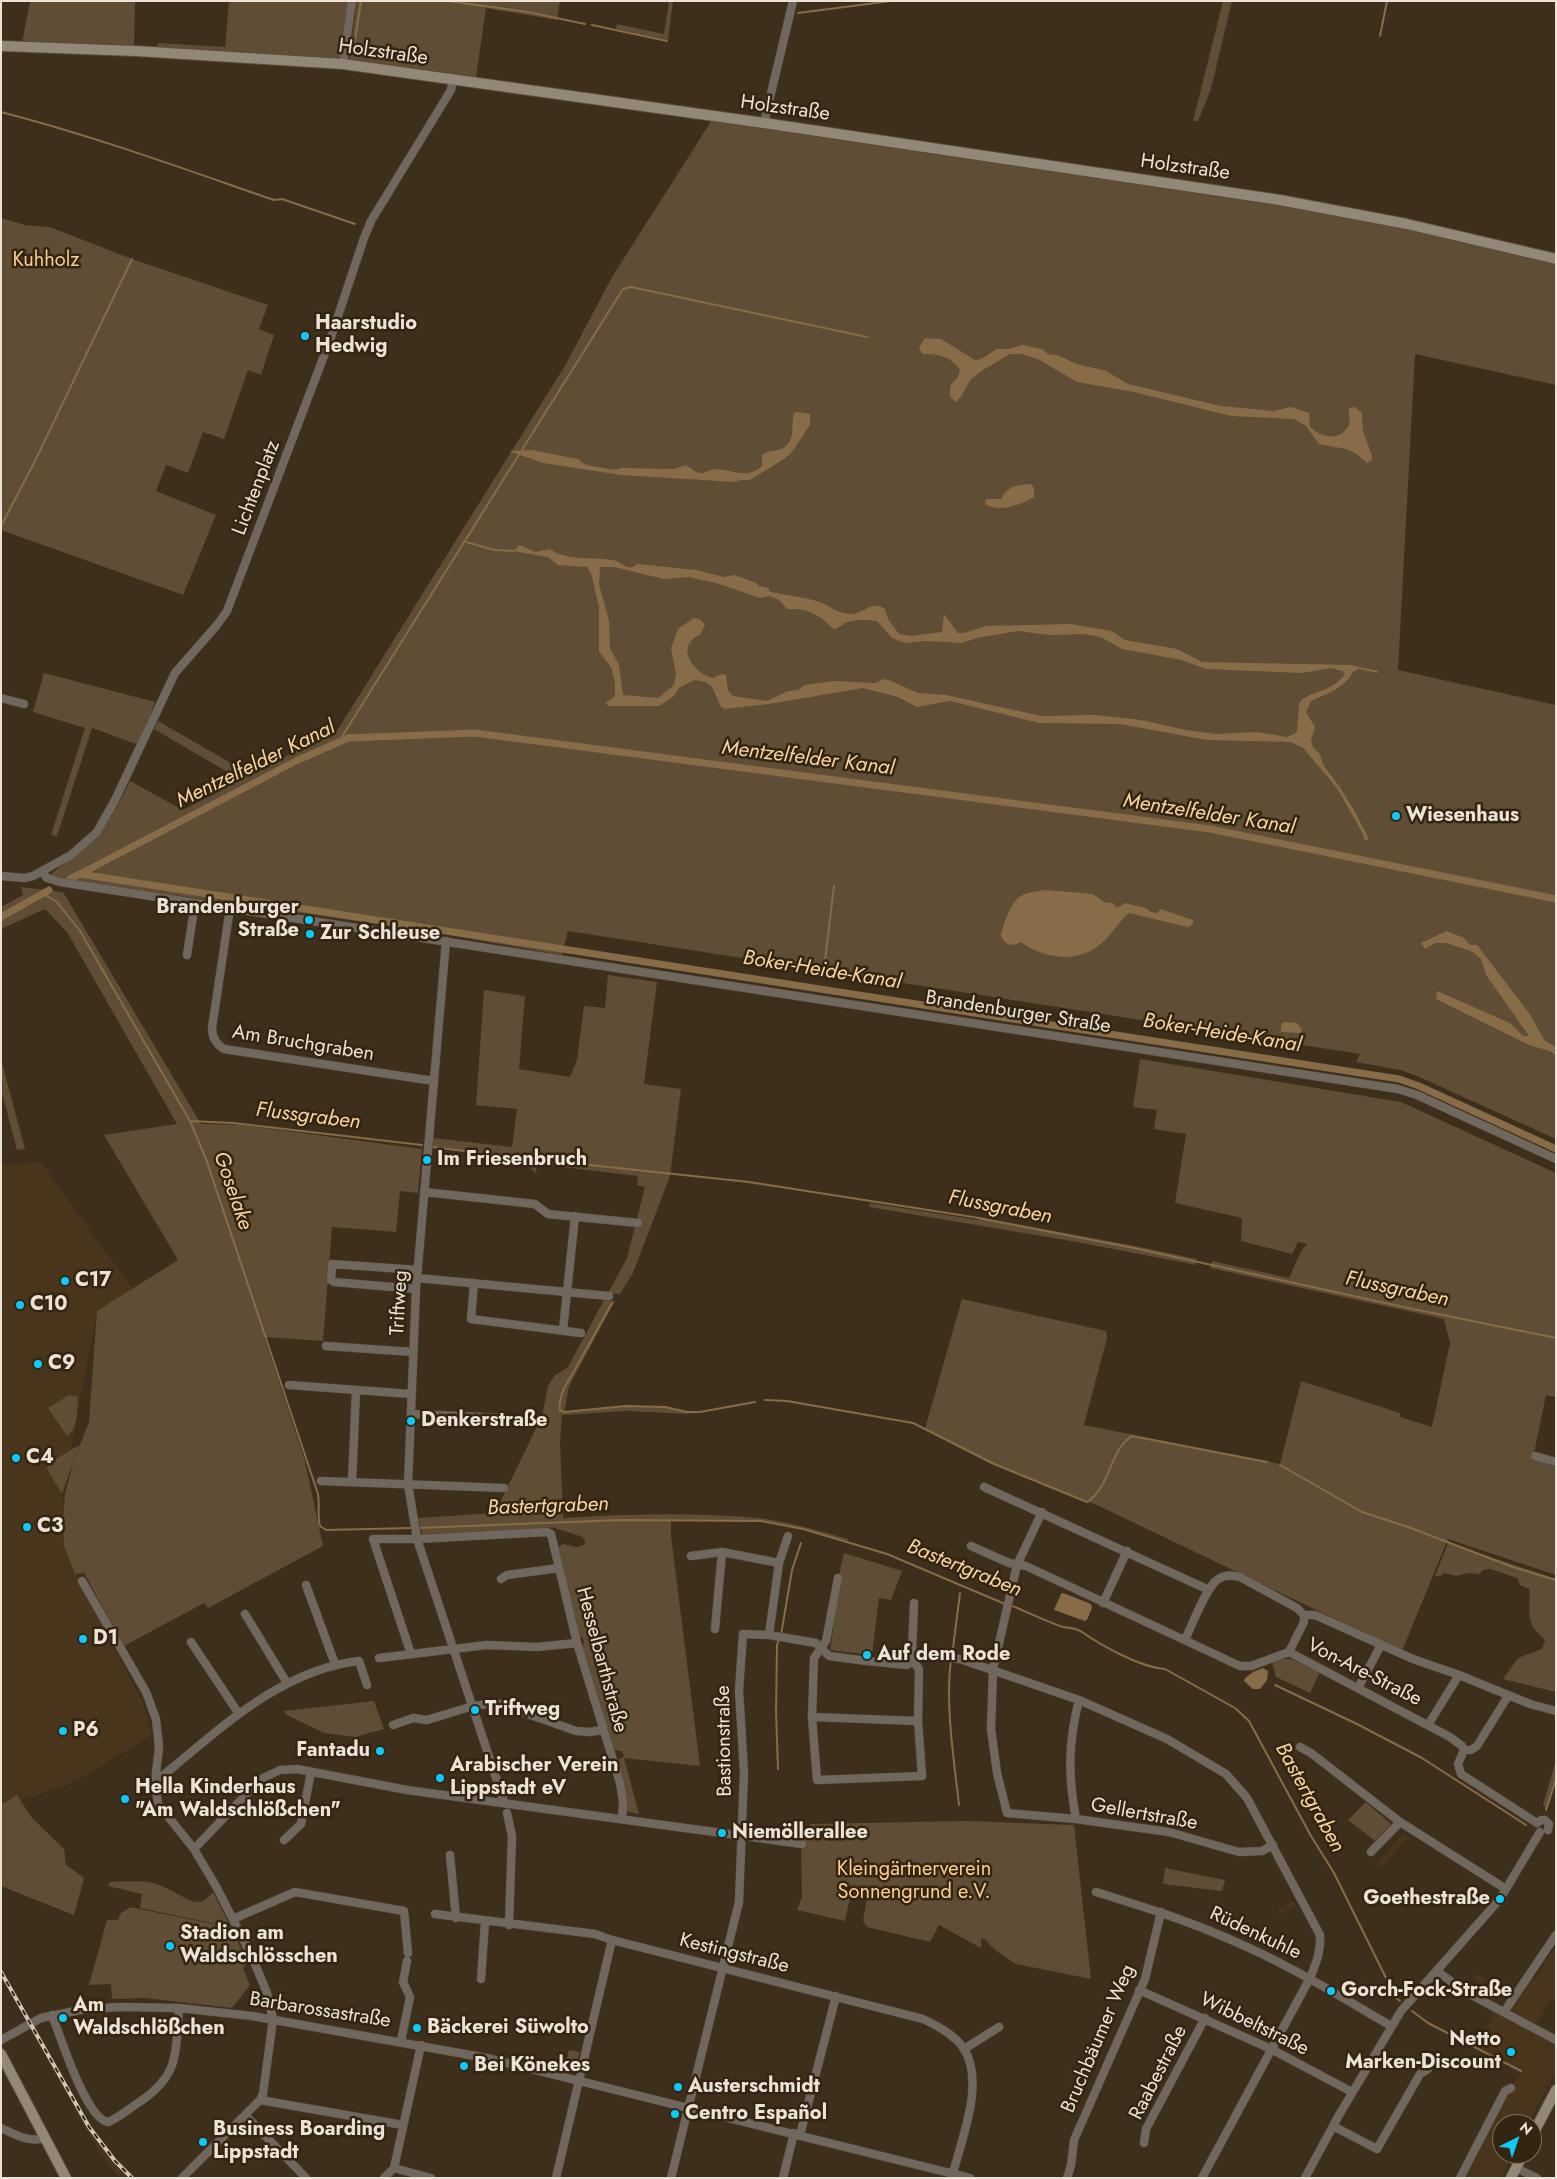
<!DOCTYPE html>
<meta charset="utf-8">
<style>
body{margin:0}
#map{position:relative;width:1557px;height:2179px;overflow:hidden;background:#3d2f1b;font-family:Jost,sans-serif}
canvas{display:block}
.frame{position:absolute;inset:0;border:2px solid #ece2d6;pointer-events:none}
.north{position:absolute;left:1492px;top:2114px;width:50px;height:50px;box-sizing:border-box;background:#332511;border:1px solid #7d7160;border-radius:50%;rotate:41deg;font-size:14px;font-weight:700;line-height:20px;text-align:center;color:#ece2d6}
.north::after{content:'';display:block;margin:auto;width:18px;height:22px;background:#0ecafa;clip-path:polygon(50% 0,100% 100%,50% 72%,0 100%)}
</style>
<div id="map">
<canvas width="1557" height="2179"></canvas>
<div class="frame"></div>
<div class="north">N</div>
</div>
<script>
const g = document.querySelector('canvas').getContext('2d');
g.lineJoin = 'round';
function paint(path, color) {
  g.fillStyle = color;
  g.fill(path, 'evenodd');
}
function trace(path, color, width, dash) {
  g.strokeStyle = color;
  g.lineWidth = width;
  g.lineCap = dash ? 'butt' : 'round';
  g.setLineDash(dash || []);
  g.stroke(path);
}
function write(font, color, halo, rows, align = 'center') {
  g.font = font + ' Jost,sans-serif';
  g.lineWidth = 5;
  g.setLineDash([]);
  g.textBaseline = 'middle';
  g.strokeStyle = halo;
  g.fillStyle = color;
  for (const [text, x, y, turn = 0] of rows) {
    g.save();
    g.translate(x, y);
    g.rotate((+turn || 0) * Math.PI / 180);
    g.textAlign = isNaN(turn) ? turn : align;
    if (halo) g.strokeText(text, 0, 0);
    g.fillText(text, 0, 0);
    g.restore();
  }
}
const built = new Path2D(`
 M41 1162 134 1292 97 1311 62 1494 70 1561 142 1701 152 1735 75 1782 1 1807V1164Z
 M1403 1834 1407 1838 1381 1868 1377 1864Z
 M1293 1901 1296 1906 1279 1915 1277 1911Z
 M1556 1946V2001L1551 1999 1536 2024 1511 2010 1531 1979H1534Z
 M1478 1974 1503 1992 1499 1998 1475 1979Z
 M1495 2011 1556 2043V2070L1528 2124H1502V2154H1513L1501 2178H1460L1521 2071 1475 2048Z
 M36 2030 88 2120 117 2159 137 2178H120L100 2153 31 2032Z`);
const green = new Path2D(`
 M30 1H135L134 47 22 43Z
 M229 1H349L340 61 158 48V43L225 47Z
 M357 1H560L557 20 486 8 476 78 349 60Z
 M669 1H673L668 40 616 29 617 24 664 34Z
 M1223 1H1232L1211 89 1198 121H1193Z
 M712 120 1279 202 1407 227 1556 263V385L1415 354 1398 670 1556 705V1139L1417 1076 1400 1070 1356 1062 1360 1054 568 931 562 955 427 931 55 878 51 874C92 843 108 827 130 781L183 810 241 780 154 729 158 721 250 774 337 731 566 364 612 277Z
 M1 218 25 225 50 227 132 259 268 305 259 329 274 335 261 375 248 370 224 439 203 432 188 473 166 465 156 491 216 515 183 595 1 530Z
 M44 673 155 702 139 745 92 728 57 836 51 835 85 728 33 712Z
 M21 887 63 892 201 1124 241 1125 422 1149 418 1193 400 1191 396 1232 332 1227 323 1341 264 1337 305 1461 323 1546 208 1608 204 1603 124 1646 84 1573 75 1574 64 1546 63 1524 65 1493 74 1460 89 1422 97 1311 178 1260 104 1135 177 1124 67 932 45 909 1 929V907L23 895Z
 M608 975 657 982 644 1084 681 1089 670 1176 633 1273 620 1294 608 1293 627 1258 645 1187 637 1185 638 1176 537 1164 536 1173 524 1163 496 1159V1155L432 1147 433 1138 512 1147 517 1109 476 1105 484 990 525 996 519 1069 570 1077 577 1060 584 1006 605 1008Z
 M1140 1059 1401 1102 1556 1173V1397L1546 1395 1533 1458 1556 1465V1575L1448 1539 1402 1651 1099 1506 994 1464 925 1429 962 1299 1106 1331 1107 1338 1084 1425 1280 1464 1301 1381 1400 1413V1417L1432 1427 1450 1343 1444 1319 1210 1268 1212 1261 1289 1278 1301 1251 1307 1244 1298 1242 1292 1254 1241 1241 1242 1218 1175 1203 1186 1134 1154 1129 1157 1110 1133 1107Z
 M1 1060 3 1067 25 1149 17 1150 1 1089Z
 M870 1203 978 1220 979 1217 1135 1246 1197 1259 1196 1265 1077 1242 869 1207Z
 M604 1300 615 1301 569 1386 564 1412C595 1408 626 1406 657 1407 672 1408 685 1412 700 1412L687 1414 627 1411 562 1415 560 1441 563 1518C628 1514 694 1512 758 1518 788 1521 819 1531 848 1539L847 1542 803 1529 761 1521 671 1520V1536L700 1766 624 1758 639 1814 626 1811 625 1791 616 1760 624 1757 622 1751 613 1750 581 1648 584 1643 583 1638 578 1636 557 1548 563 1544 577 1547 584 1545 585 1542 583 1537 551 1527 547 1529 422 1534 418 1518 495 1513 542 1416 548 1386 554 1376 568 1367Z
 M69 1395 78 1397C77 1410 79 1428 67 1436L48 1408Z
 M77 1446H79L62 1494 47 1469 48 1464Z
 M1448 1543 1556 1579V1692L1503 1679 1518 1658 1542 1649 1545 1641C1542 1635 1534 1631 1532 1625 1527 1614 1531 1601 1529 1589L1520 1585 1517 1578 1490 1569 1483 1570 1480 1574 1469 1573 1456 1576 1445 1573 1440 1576H1435Z
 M844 1553 902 1571 891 1600 879 1598 872 1655 830 1650 841 1576 839 1575Z
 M1283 1659H1291L1320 1672 1310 1693 1276 1677 1272 1662Z
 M374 1701 384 1729 355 1737 324 1733 287 1715 284 1711Z
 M1556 1760V1782L1548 1807 1546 1808 1543 1805Z
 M17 1795 32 1818 64 1849 66 1865 84 1878 74 1915 1 1886V1805Z
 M1366 1802 1391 1824 1375 1841 1348 1820Z
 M966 1821 1074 1825 1091 1979 1016 1964 995 1950 985 1939H981V1948L939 1925 930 1942 867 1927 863 1921 867 1898H850L845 1921 797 1910 802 1897 801 1838 804 1835 810 1834V1824Z
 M1165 1868 1225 1880 1222 1891 1163 1884Z
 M110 1882C123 1882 140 1880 153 1883 167 1886 188 1902 197 1902 204 1902 208 1897 213 1892L228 1922 225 1926 140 1908 142 1894 108 1886Z
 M130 1907 232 1928 247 1963 243 1968 250 1985 232 2008 145 1998 112 1999 111 1984 89 1985 107 1920H118L121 1913Z
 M569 2050 580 2052 576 2066 573 2069 565 2067Z`);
const water = new Path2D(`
 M925 338 941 339 975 360 981 359 997 349H1007L1023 345 1042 349 1048 354 1057 355 1077 364 1106 371 1128 384 1221 406 1273 411 1291 407 1309 413 1310 427C1322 438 1340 442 1349 425 1351 419 1348 414 1349 408L1355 407 1362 413 1363 431 1372 456V460L1367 463 1355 453 1346 449 1319 444 1306 426 1294 419 1231 416 1134 392 1077 382 1038 359 1021 354H1010L983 370 971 379 960 398 955 402 950 396V386L958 377 960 370C950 355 937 354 922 354L919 348Z
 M798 412 810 414V425L792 452 784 459 750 480H740L735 482 621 475 543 463 509 451 531 450 578 459 586 465 614 470 622 468 674 469 686 465C690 468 695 472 700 473 705 474 706 471 711 470 728 466 744 482 762 466V455C768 450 774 452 781 449 797 442 790 426 794 413Z
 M1031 484 1034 488V497C1021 505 999 513 985 504L986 499H1001C1006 487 1018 484 1031 484Z
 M519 545 536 552 550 549C566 561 593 557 613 560 622 562 628 573 637 564L696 570 724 577 735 575 756 583 759 586 768 588 770 592C786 595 804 597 820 602 830 606 837 613 849 614 863 615 871 599 885 609L888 619 899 634 911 636 942 632 944 614 958 633H964L986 626 1070 624 1112 631 1125 640 1177 649 1202 662 1350 665 1378 671V673L1359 669 1354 671C1342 690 1330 692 1311 701L1306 712 1315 727 1311 741 1313 747 1319 753 1324 766 1339 786 1354 810 1369 839 1365 841 1362 832 1337 788 1303 748 1291 742 1207 740 1120 724 1039 723 950 701 917 707 898 697 863 688 769 704 725 709 721 707 712 687 706 682 694 680 679 688 674 696 659 706H608L606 703 615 696V682L611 667 599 652V608L592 576 587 567 558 565 548 557 513 551ZM600 567H614L664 579 688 577 716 583 760 598 770 596 779 600 787 609C809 608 818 614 834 629 840 628 843 623 848 622 858 619 868 620 877 621L892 638 905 643 925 641 962 643 977 638 1018 631 1049 635 1083 634 1101 637 1122 649 1182 660 1206 669 1302 673 1331 668 1342 671 1345 674C1333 691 1316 690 1301 700L1299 704 1297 731 1294 734 1287 737 1257 732 1215 734 1186 730 1141 720 1095 715 1041 716 946 695 918 693 889 680 884 679 875 683 834 681 805 685 798 690 788 691 767 701 733 696 728 690 726 675 722 674 713 678C694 674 674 645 700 635L705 625 701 620 694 618 678 629 671 648 676 674 674 685 658 698 623 695 619 665 610 648 609 621 599 584Z
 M1047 890 1093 894 1104 902 1113 903 1117 908 1125 903 1146 908 1151 912 1157 913 1161 909 1193 920V924L1188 927 1129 913C1117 923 1110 938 1097 947 1074 963 1042 958 1021 942 1013 947 1005 945 1001 936 1003 925 1009 908 1017 899 1024 892 1038 891 1047 890Z
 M1447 931 1464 938 1470 945H1477L1529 1013 1545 1041 1556 1047V1055L1550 1051 1529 1045 1436 999 1437 991 1510 1023 1523 1036H1529L1486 975 1481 959 1473 952 1447 943H1435L1425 949 1421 943Z
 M1284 1022 1297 1023 1302 1030 1300 1033 1281 1032V1026Z
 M1063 1593 1091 1604 1092 1608 1087 1620 1085 1621 1054 1610 1061 1594Z
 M1263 1668 1268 1671 1267 1680 1260 1689H1253L1244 1681 1245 1678 1253 1672Z`);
const stream = new Path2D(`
 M448 1 528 12 585 24
 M798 13 891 1
 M592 25 667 41
 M1380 36 1387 1
 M353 53 361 1
 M1 112C94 136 184 169 274 200L282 199 355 224
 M1 526 35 461 132 259
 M466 542 494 550 513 551
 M338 743 623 289 631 287 867 337
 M42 893 57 902 80 931 190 1121 206 1159 318 1494C320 1506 317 1515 320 1526L326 1530 412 1528
 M824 969 834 886
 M190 1121 233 1123 422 1145
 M432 1147 496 1155 749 1182 973 1217 1134 1248 1413 1309 1556 1338
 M612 1303 573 1373C566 1384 558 1397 560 1410L564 1412 626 1406 665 1407 687 1412H700L755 1402
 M765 1400 787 1401 913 1423 994 1464 1087 1502C1111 1487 1109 1450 1132 1436L1267 1462
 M1280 1465 1362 1512 1408 1527 1513 1567 1556 1580
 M417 1528 621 1520 761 1521 803 1529 887 1554 1005 1604
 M1010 1605C1027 1612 1045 1621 1063 1627 1069 1628 1076 1628 1082 1632 1102 1646 1140 1667 1165 1669L1235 1708 1249 1721 1311 1836 1334 1873 1396 1998 1400 2001
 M781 1635 792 1570 801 1543
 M952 1656 960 1593
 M951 1660C945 1704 954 1760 959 1805
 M1275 1685 1357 1724 1422 1758 1526 1825
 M778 1769 776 1712 777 1645 779 1640
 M1546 1810 1556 1779
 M1412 2011 1428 2023 1521 2071`);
const canal = new Path2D(`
 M80 874 296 761 348 738 475 733 1210 829 1556 899
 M70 879 80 874 1399 1079 1419 1086 1556 1149
 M1 917 49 890`);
const street = new Path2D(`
 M343 64 352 1
 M764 123 793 1
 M1 698 24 704
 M42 872 47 878 60 882 1398 1089 1417 1095 1556 1159
 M1 876 25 878 33 876 71 855 97 832 115 800 175 673 217 625 227 611 330 340 364 238 371 221 451 90 453 80
 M230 908 212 1028C212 1037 216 1044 224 1049L434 1081
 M446 941 416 1289 408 1484 417 1539 504 1802
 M187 955 195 903
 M424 1192 535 1204 548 1214 638 1223
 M417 1278 609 1296
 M474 1283 471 1319 581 1333
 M416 1289 334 1282 331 1280 332 1264 418 1270
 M563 1330 575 1216
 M326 1346 413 1352
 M289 1385 411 1394
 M411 1414 505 1418
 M1535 1456 1556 1462
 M321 1481 504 1488
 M352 1482 356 1391
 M984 1487 1209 1590
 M1042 1512 1017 1565 993 1669 991 1729 997 1773 1007 1813 1076 1819 1169 1832 1239 1852 1262 1851 1273 1845
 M971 1546 1009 1563 1026 1566 1240 1666H1251L1289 1652 1450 1737 1462 1746 1464 1750 1458 1764 1461 1774 1537 1823
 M691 1556 722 1552 779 1563
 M838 1578 826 1641 814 1658 812 1717 817 1780 922 1776 918 1721 919 1669 913 1661 912 1651 914 1603
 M501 1579 507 1575 559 1568
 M82 1581 146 1692 156 1719 159 1747 155 1782 158 1804 194 1849 217 1888 253 1959 267 1993 273 2019 263 2094 260 2100 182 2178
 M306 1585 335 1664
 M1103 1603 1127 1551
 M245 1614 287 1683
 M1304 1615H1315L1413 1659 1459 1675 1530 1704 1556 1711
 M715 1629 722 1552
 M769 1635 779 1563 788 1536
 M1185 1640C1191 1627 1206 1588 1217 1580 1224 1574 1232 1575 1240 1577L1297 1608 1304 1615V1622L1289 1652
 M191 1642 239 1714
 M411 1654 373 1539H417L547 1532 551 1534 577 1643 620 1783 623 1801 622 1819
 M379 1658 487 1645 537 1647 577 1643
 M1358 1688 1381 1645
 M812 1717 918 1721
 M393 1725 413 1718 427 1720 473 1706 497 1703 576 1731 590 1732 602 1730
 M1428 1725 1459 1675
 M1300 1747 1311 1753 1400 1822 1506 1889
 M1464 1750H1471L1477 1746 1508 1696
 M155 1782C216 1733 278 1670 359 1661L367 1685
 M507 1813 512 1836 509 1925
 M1076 1819C1068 1776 1068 1743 1079 1700
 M1537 1823 1541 1820H1545L1549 1824 1548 1830
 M284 1840 301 1824 311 1772
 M194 1849 261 1779 280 1770 297 1769 407 1790 802 1844
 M1371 1852 1400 1822
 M450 1855 456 1918
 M1096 1892C1141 1906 1186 1920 1229 1939 1286 1963 1338 1995 1391 2026
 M435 1914 595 1934 612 1940 923 2019C938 2026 955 2035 964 2049 985 2082 962 2138 953 2173
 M233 1919 295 1892 404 1911 408 1953
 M1437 1971 1464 1991 1556 2040
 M481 1979 485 1922
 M1139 1990 1271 2049 1352 2092
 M1504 2012 1556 1935
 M52 2015C60 2035 86 2119 108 2122 118 2118 126 2111 135 2105 180 2076 175 2057 179 2008
 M1 2040 41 2018 85 2009 120 2007 179 2008 252 2016 487 2058 970 2178
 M401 2041 410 1997 403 1982 407 1961
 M964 2049 999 2027
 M260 2100 403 2125
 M246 2116 306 2178
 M1333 2126 1377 2149 1420 2074 1428 2069
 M1 2128C16 2135 29 2143 46 2138
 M800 2135 836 1996
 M1144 2143 1146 2129 1205 2018
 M394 2168 431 2178
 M1516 2168 1537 2178
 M384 2178 394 2168 421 2045
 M556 2178 612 1940
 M671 2178 739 1902 744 1772 739 1690 743 1634 769 1635 816 1643 829 1656 867 1661 907 1665 922 1656 960 1659 1079 1700 1167 1739 1226 1774 1247 1798 1320 1935C1321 1952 1316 1963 1310 1978L1202 2178
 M783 2178 794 2133
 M1067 2178 1071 2166 1074 2140 1145 1979 1161 1912
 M1305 2178 1339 2115 1401 2011 1500 1899 1540 1832
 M1460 2178 1505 2091 1511 2088`);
const secondary = new Path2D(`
 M1 46 136 51 343 64 764 123 1280 200 1407 224 1556 259
 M1 2054 66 2178
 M1532 2136 1556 2090
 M1511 2178 1523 2154`);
const rail = new Path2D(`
 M1 1972 89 2127 115 2161 132 2178`);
const markers = [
 [305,336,5,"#0ecafa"],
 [1396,816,5,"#0ecafa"],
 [309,920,5,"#0ecafa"],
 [310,934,5,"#0ecafa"],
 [427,1160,5,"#0ecafa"],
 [65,1281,5,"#0ecafa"],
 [20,1305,5,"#0ecafa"],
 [38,1364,5,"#0ecafa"],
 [411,1421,5,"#0ecafa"],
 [16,1458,5,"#0ecafa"],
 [27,1527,5,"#0ecafa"],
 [83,1639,5,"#0ecafa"],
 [867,1655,5,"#0ecafa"],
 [475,1710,5,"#0ecafa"],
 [63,1731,5,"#0ecafa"],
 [380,1751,5,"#0ecafa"],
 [440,1778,5,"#0ecafa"],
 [125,1799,5,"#0ecafa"],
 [722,1833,5,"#0ecafa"],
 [1500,1899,5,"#0ecafa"],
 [170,1946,5,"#0ecafa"],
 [1331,1991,5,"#0ecafa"],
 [63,2018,5,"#0ecafa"],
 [417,2028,5,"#0ecafa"],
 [1511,2052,5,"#0ecafa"],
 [464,2066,5,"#0ecafa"],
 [678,2087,5,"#0ecafa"],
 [675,2114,5,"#0ecafa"],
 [203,2142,5,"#0ecafa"]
];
const streetNames = [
 ["Holzstraße",383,53,8],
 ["Holzstraße",785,109,8],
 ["Holzstraße",1185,168,8],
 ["Lichtenplatz",257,488,-69],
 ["Brandenburger Straße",1018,1013,9],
 ["Am Bruchgraben",303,1044,9],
 ["Triftweg",400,1303,-87],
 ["Hesselbarthstraße",601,1660,75],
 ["Von-Are-Straße",1364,1673,27],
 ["Bastionstraße",725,1741,-91],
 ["Gellertstraße",1144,1815,10],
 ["Rüdenkuhle",1255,1934,25],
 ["Kestingstraße",734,1954,14],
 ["Barbarossastraße",320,2011,9],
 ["Wibbeltstraße",1254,2025,26],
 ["Bruchbäumer Weg",1099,2039,-67],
 ["Raabestraße",1159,2073,-63]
];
const parkNames = [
 ["Kuhholz",46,261],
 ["Kleingärtnerverein",914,1870],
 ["Sonnengrund e.V.",914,1893]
];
const poiNames = [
 ["Haarstudio",315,324],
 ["Hedwig",315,347],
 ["Wiesenhaus",1406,816],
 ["Brandenburger",299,908,"right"],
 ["Straße",299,931,"right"],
 ["Zur Schleuse",320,934],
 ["Im Friesenbruch",437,1160],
 ["C17",75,1281],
 ["C10",30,1305],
 ["C9",48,1364],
 ["Denkerstraße",421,1421],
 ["C4",26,1458],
 ["C3",37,1527],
 ["D1",93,1639],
 ["Auf dem Rode",877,1655],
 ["Triftweg",485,1710],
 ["P6",73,1731],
 ["Fantadu",370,1751,"right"],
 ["Arabischer Verein",450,1766],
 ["Lippstadt eV",450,1789],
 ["Hella Kinderhaus",135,1788],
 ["\"Am Waldschlößchen\"",135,1811],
 ["Niemöllerallee",732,1833],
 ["Goethestraße",1490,1899,"right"],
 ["Stadion am",180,1934],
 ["Waldschlösschen",180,1957],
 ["Gorch-Fock-Straße",1341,1991],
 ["Am",73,2006],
 ["Waldschlößchen",73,2029],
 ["Bäckerei Süwolto",427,2028],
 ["Netto",1501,2040,"right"],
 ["Marken-Discount",1501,2063,"right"],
 ["Bei Könekes",474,2066],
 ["Austerschmidt",688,2087],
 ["Centro Español",685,2114],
 ["Business Boarding",213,2130],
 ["Lippstadt",213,2153]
];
const waterNames = [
 ["Mentzelfelder Kanal",808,759,7],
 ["Mentzelfelder Kanal",256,765,-26],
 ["Mentzelfelder Kanal",1209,815,9],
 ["Boker-Heide-Kanal",822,971,9],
 ["Boker-Heide-Kanal",1222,1034,9],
 ["Flussgraben",308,1117,7],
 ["Goselake",232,1191,71],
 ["Flussgraben",1000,1208,11],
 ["Flussgraben",1397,1290,12],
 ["Bastertgraben",548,1507,-2],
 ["Bastertgraben",964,1569,22],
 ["Bastertgraben",1309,1798,61]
];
paint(built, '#48351b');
paint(green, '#5f4d35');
paint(water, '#886c48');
trace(stream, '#886c48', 2);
trace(canal, '#886c48', 7);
trace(street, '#594c39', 9);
trace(secondary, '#594c39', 12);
trace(street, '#70685f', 8);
trace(secondary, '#938778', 10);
trace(rail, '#d1c7b9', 4);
trace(rail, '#332511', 2, [5.5]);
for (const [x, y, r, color] of markers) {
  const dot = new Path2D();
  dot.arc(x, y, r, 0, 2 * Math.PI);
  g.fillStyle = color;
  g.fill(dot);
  trace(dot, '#332511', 2);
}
write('20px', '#ece2d6', '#332511', streetNames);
write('20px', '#fcce92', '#332511', parkNames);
write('bold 20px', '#ece2d6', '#332511', poiNames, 'left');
write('italic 21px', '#f8d3a4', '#332511', waterNames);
</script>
